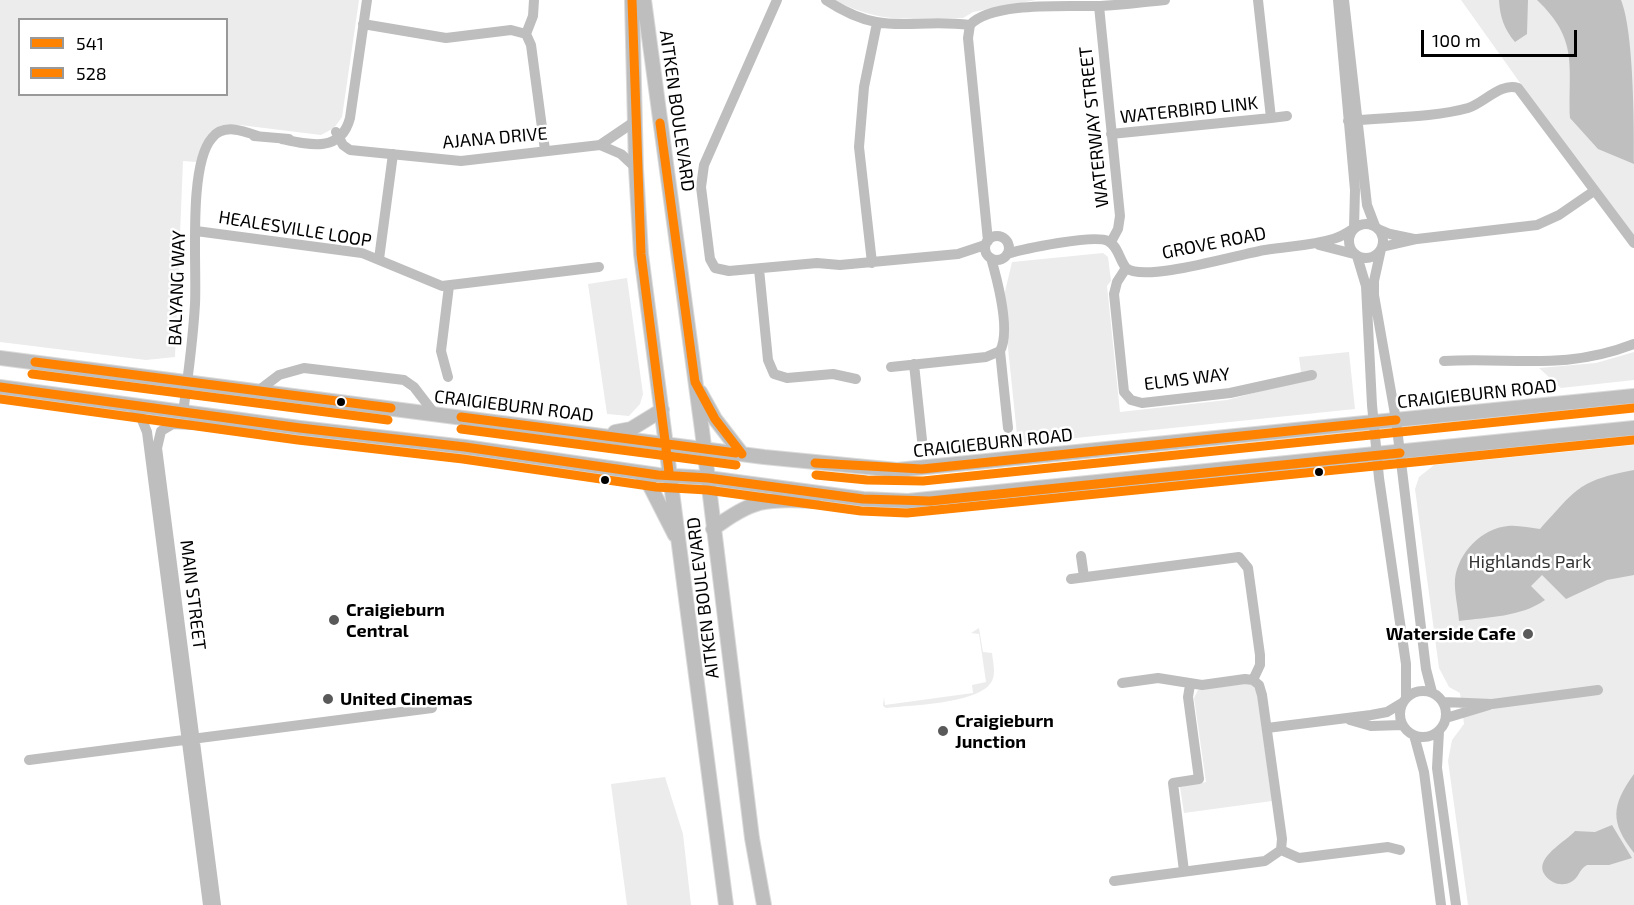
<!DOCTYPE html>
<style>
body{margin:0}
#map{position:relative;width:1634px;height:905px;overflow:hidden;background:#fff;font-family:"Exo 2",sans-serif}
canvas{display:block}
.legend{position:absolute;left:18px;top:18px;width:210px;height:78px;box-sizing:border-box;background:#fff;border:2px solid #999;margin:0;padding:8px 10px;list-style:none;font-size:18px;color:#000}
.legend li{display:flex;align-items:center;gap:12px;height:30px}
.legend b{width:30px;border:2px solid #999}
.scale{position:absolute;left:1421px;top:30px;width:156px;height:27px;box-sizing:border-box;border:3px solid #000;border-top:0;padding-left:8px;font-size:18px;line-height:21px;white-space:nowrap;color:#000;-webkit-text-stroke:4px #fff;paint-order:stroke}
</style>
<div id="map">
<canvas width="1634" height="905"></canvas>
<ul class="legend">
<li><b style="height:8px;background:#ff8200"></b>541</li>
<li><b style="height:8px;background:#ff8200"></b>528</li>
</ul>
<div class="scale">100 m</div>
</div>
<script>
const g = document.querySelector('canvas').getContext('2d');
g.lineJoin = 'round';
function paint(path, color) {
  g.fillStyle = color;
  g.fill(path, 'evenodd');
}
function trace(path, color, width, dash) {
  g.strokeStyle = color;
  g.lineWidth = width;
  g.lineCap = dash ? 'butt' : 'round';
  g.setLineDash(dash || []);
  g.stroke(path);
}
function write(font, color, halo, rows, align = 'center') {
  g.font = font + ' "Exo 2",sans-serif';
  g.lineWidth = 5;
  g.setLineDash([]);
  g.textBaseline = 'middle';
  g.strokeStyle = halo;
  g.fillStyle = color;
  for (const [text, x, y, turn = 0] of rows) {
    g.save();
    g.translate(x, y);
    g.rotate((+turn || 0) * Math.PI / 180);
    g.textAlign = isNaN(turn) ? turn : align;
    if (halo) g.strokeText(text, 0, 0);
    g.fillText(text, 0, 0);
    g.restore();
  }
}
const green = new Path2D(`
 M0 0H359L342 117 334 128 321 135 240 125 221 127 210 133 197 162 183 161 175 357 146 360 0 342ZM20 20H226V94H20Z
 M834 0H1036L973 12 963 18C909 18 884 25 834 0Z
 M1461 0H1634V236L1560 139Z
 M1103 253 1108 257 1111 281 1107 286 1120 412 1227 400 1292 383 1301 372 1299 357 1349 352 1355 409 1018 444 1003 300 1012 262Z
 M627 278 643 394 640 404 629 416 607 414 588 284Z
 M1634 352V380L1561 388 1539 368 1596 363Z
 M1634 445V905H1468L1448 761 1452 740 1464 724 1460 693 1449 687 1439 668 1415 489 1419 477 1434 465Z
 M979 628 983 652 992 653C993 662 996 673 992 681 980 704 911 705 886 708L883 706 884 697 885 705 973 693 972 685 986 682 979 634 971 633Z
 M1251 683 1257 692 1272 801 1184 813 1180 787 1206 782 1194 698 1198 690Z
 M665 777 683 834 691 905H627L611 784Z`);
const water = new Path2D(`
 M1499 0H1528L1527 34 1515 42C1504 29 1500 17 1499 0Z
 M1537 0H1621C1634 32 1634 124 1634 164L1598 149 1570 118C1568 65 1579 40 1537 0Z
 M1634 470V575L1607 580 1566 599 1542 575 1531 586 1545 600C1521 617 1488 617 1459 621 1458 607 1454 592 1455 579 1458 553 1482 528 1508 526 1518 525 1530 528 1540 529 1577 489 1577 481 1634 470Z
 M1634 774V853C1610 822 1611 806 1634 774Z
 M1612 825 1632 858 1609 865H1587C1579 869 1579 878 1571 882 1566 885 1558 885 1553 882 1523 863 1565 843 1575 831L1595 832Z`);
const minor = new Path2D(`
 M777 0 704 165 701 187 710 259 715 268 729 271 817 263 840 265 958 254 985 245
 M826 0C885 39 910 17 970 25
 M1338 0 1355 190 1354 228
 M1344 0 1367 205 1375 226
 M1099 6 1120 216 1118 229 1111 242
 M363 24 446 38 511 30 526 34 531 45 545 150
 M526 34 533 16 534 0
 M1271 118 1287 116
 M1348 121C1386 117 1432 118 1468 108 1484 103 1501 82 1518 88L1634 243
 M336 132 343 145 350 150 461 161 600 145 634 122
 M1111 134 1271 118 1258 0
 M254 136 289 139
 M282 139C309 145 341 153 350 118L367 0
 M600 145 621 154 636 168
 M1349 241a17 17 0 1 1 34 0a17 17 0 1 1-34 0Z
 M1378 229 1390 234 1414 239
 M196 231 362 253 442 286 599 267
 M985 248a12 12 0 1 1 24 0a12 12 0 1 1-24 0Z
 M988 241 968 38 970 25C992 1 1069 7 1100 6 1122 5 1143 2 1165 0
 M1319 245 1354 254
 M1382 247 1417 239 1537 225 1559 215 1594 191
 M1381 249 1374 281V295L1396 420 1426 669 1432 692
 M1007 254C1023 249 1094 234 1108 241 1118 246 1119 259 1126 268 1145 283 1239 254 1265 250 1288 246 1311 246 1333 239 1341 237 1347 233 1353 229
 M1357 256 1366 286 1372 405 1379 478 1406 664V697
 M379 259 393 154
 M872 263 859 147 864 87 877 23
 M1126 268 1117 282 1114 294 1124 392 1131 400 1142 403 1230 393 1312 375
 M759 269 768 360 774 374 787 378 833 374 856 379
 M1000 351 1008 428
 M1444 361C1513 357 1565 371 1634 344
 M914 364 922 440
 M891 367 986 357 1000 351C1011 331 997 279 991 258
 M448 377 441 351 449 286
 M258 391 279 375 304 368 404 380 414 387 434 413
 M131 406 140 415 147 432 208 905
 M183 413C188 377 193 340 195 304 197 266 188 165 212 138 223 123 244 131 258 136
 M1081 556 1084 577
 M1071 579 1239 557 1248 568 1260 655V665L1253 680
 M1400 714a23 23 0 1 1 46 0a23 23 0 1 1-46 0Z
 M1444 702 1492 704 1598 690
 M1446 718 1489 705
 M1350 720 1371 726 1402 725
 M1267 728 1371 715 1387 712 1402 703
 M1439 731 1437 768 1456 905
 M1414 735 1424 772 1441 905
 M29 760 432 708
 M1281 850 1299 858 1388 847 1400 850
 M1184 871 1173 783 1199 779 1188 697 1190 685
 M1114 881 1265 861 1281 850 1282 839 1262 695 1259 685 1253 680 1245 679 1202 685 1158 678 1122 683
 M216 905 157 448 161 431 173 424 258 428`);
const major = new Path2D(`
 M632 0 636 168 641 254 726 905
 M644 0 702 430 752 838 764 905
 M0 358 764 457 897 470 1634 396
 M0 387 300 428 465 447 658 475 708 478 863 499 908 501 1634 428
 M700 392 715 419 742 454
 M615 432 631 429 662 410
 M639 473 647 480 675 535
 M713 529C751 500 766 498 813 501`);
const bus1 = new Path2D(`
 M632 0 641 254 669 472
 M660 123 695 382 715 419 742 454
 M35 362 391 408
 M0 387 300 428 465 447 658 475 708 478 863 499 930 501 1400 453
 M461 417 736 453
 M815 463 922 469 1396 420`);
const bus2 = new Path2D(`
 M32 374 388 420
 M0 399 298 440 463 459 656 487 707 490 861 511 907 513 1634 440
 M461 429 736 465
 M816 475 867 480 923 481 1634 408`);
const markers = [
 [341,402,5,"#000"],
 [1319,472,5,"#000"],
 [605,480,5,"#000"],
 [334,620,6,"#595959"],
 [1528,634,6,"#595959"],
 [328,699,6,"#595959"],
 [943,731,6,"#595959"]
];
const streetNames = [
 ["WATERBIRD LINK",1189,110,-6],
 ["AITKEN BOULEVARD",677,111,82],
 ["WATERWAY STREET",1094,127,-96],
 ["AJANA DRIVE",495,138,-5],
 ["HEALESVILLE LOOP",295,229,9],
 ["GROVE ROAD",1214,243,-11],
 ["BALYANG WAY",177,288,-88],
 ["ELMS WAY",1187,379,-7],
 ["CRAIGIEBURN ROAD",1477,394,-6],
 ["CRAIGIEBURN ROAD",514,406,7],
 ["CRAIGIEBURN ROAD",993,443,-6],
 ["MAIN STREET",193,595,83],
 ["AITKEN BOULEVARD",703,598,-97]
];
const parkNames = [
 ["Highlands Park",1530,562]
];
const poiNames = [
 ["Craigieburn",346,610],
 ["Central",346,631],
 ["Waterside Cafe",1516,634,"right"],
 ["United Cinemas",340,699],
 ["Craigieburn",955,721],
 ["Junction",955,742]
];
paint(green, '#ececec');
paint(water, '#bfbfbf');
trace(major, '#dbdbdb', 16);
trace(minor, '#bebebe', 10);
trace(major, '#bebebe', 14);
trace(bus1, '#ff8200', 9);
trace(bus2, '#ff8200', 9);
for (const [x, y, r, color] of markers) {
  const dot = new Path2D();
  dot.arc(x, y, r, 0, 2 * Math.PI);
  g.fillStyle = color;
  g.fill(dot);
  trace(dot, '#fff', 2);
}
write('18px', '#000', '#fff', streetNames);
write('18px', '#333', '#fff', parkNames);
write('bold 18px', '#000', '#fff', poiNames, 'left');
</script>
